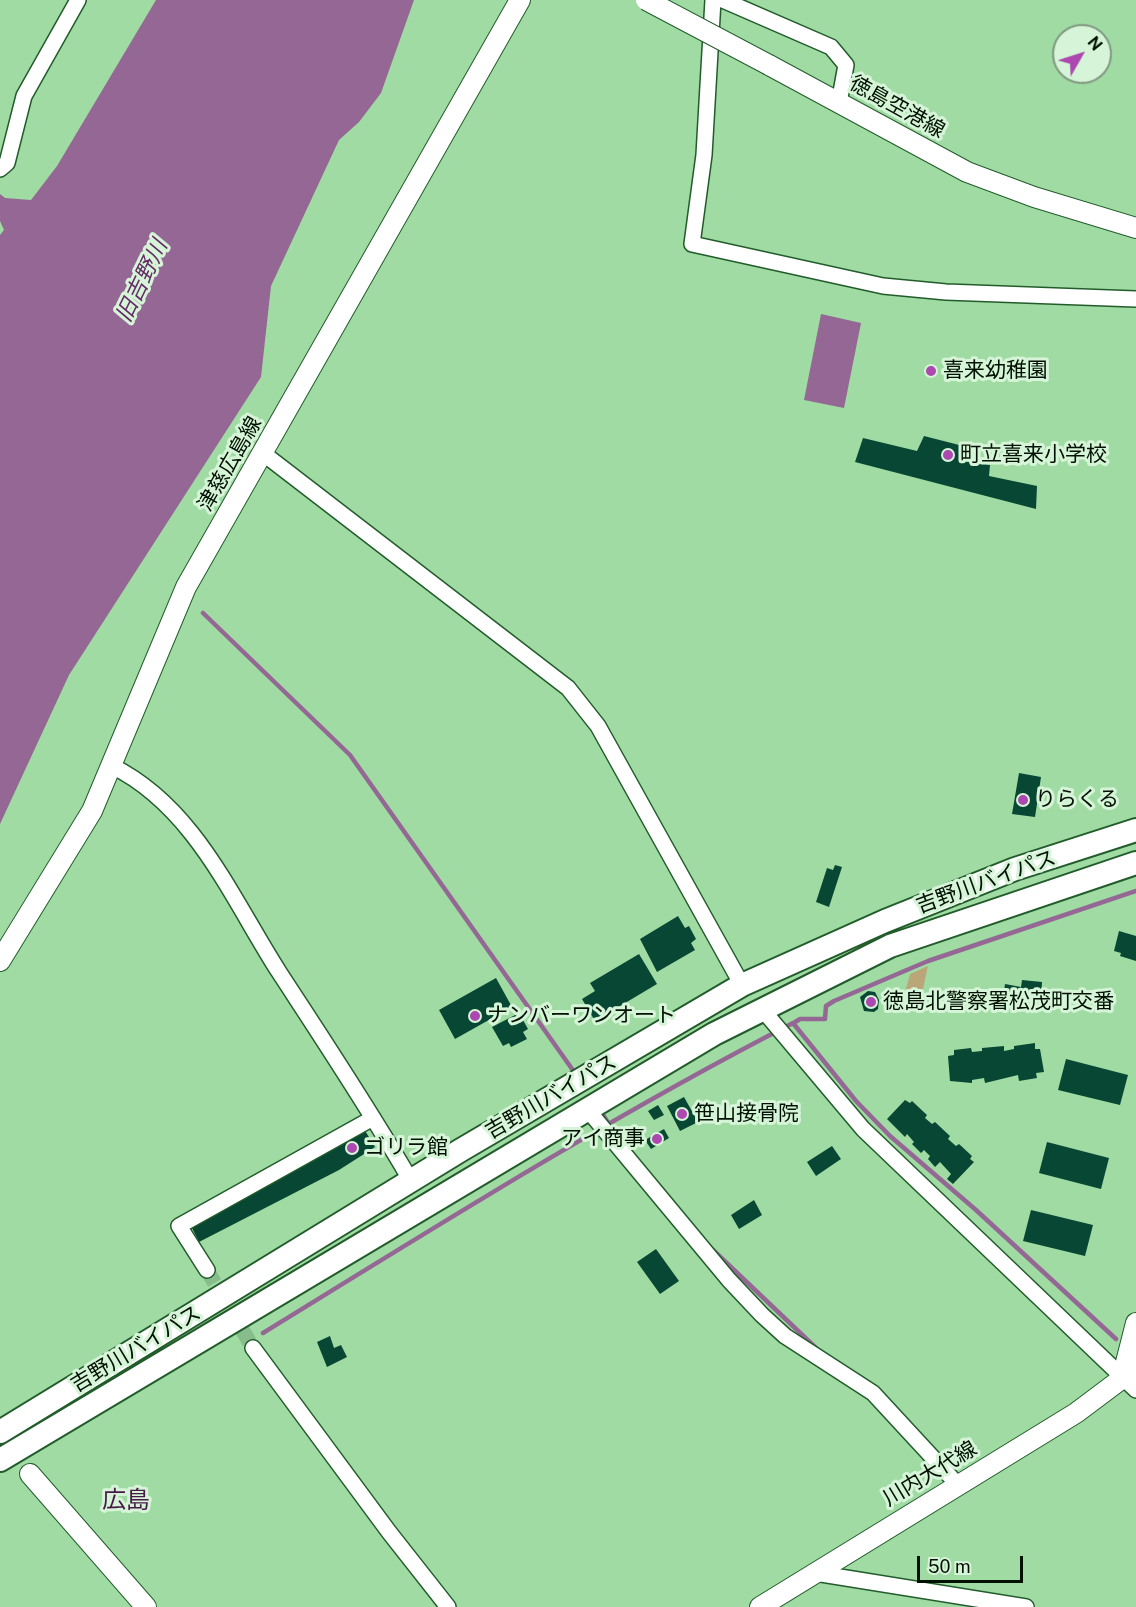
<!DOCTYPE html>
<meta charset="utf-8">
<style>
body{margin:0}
#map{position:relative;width:1136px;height:1607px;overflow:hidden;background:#9fdba3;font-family:"Public Sans",sans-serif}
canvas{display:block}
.north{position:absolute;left:1052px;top:24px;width:60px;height:60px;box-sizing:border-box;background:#d6f4d7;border:2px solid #809981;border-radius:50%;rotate:51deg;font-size:16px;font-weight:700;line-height:24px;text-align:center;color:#001101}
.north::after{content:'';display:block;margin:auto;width:21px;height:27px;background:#ac48af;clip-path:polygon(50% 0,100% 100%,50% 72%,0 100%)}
.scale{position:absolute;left:917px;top:1556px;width:106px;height:27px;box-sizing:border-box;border:3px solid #001101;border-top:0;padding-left:8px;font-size:18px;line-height:21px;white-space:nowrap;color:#001101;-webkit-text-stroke:4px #d6f4d7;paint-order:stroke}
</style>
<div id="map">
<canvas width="1136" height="1607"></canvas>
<div class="north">N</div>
<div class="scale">50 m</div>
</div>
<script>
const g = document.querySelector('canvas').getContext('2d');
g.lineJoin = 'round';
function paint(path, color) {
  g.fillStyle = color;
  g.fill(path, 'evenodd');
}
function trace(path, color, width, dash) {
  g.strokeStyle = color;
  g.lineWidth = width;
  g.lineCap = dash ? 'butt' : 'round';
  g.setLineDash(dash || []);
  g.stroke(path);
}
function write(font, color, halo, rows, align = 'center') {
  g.font = font + ' "Public Sans","Noto Sans JP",sans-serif';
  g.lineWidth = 6;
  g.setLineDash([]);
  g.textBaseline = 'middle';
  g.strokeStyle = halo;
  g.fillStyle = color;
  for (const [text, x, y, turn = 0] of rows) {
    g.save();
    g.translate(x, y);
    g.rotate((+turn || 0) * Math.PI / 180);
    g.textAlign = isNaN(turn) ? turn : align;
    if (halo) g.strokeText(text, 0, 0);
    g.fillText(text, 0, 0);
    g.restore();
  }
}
const green = new Path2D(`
 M928 966 919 1007 900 1011 910 974Z`);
const water = new Path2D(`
 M156 0H414L381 93 359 122 339 140 271 286 261 377 69 675 0 824V235L4 230 0 221V194L5 198 31 200 57 166Z
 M821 314 861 323 844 408 804 400Z`);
const stream = new Path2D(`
 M203 613 350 755 577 1076
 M792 1024 800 1019H825L826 1006 834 1001 928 961 1136 891
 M600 1110 610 1126
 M713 1250 816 1348
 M263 1333C437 1226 610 1117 793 1023L856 1101 890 1136 976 1210 1116 1339`);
const building = new Path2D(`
 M924 436 967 447V460L990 465 989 476 1037 486 1036 509 855 462 863 438 917 451Z
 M1019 773 1041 777 1035 817 1012 814Z
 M835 865 842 867 829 907 816 902 827 868 833 870Z
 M678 916 685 928 689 926 696 939 691 943 695 950 657 972 640 939Z
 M1119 931 1136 936V961L1120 956 1121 953 1114 951Z
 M639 954 657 984 595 1021 582 999 595 991 590 983Z
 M496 978 512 1007 455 1039 439 1010Z
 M1022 980 1042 982 1041 1000 1003 998 1005 984 1021 987Z
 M868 991 875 992 879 1000 878 1009 874 1012 864 1011 860 997Z
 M519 1013 528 1029 523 1032 527 1039 511 1047 509 1043 503 1046 492 1027Z
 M1035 1043V1049H1040L1044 1072 1036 1073 1037 1078 1019 1081 1018 1075 985 1083 984 1078 972 1080V1083L950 1081 948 1056 954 1055V1050L971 1048 972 1052 982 1051V1048L1004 1046V1051L1014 1049V1046Z
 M1066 1059 1128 1075 1120 1105 1058 1090Z
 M684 1097 698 1122 680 1131 667 1106Z
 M905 1100 910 1103 912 1101 927 1115 925 1118 932 1124 935 1122 950 1136 948 1139 956 1146 959 1144 972 1156 970 1159 974 1162 953 1184 947 1179 951 1174 940 1162 935 1167 928 1159 930 1156 924 1150 921 1153 912 1144 914 1142 907 1134 905 1137 887 1119Z
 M658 1105 664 1115 654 1120 648 1111Z
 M364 1129 375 1147 339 1170 199 1242 191 1226Z
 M664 1129 669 1138 651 1149 645 1140Z
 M1047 1142 1109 1158 1101 1189 1039 1173Z
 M832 1146 841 1159 816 1176 807 1162Z
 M754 1200 762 1215 739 1229 731 1215Z
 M1031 1210 1093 1225 1085 1256 1023 1241Z
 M656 1249 679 1281 660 1294 637 1262Z
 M330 1336 334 1348 341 1345 347 1357 327 1367 317 1342Z`);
const minorTunnel = new Path2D(`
 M207 1270 253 1348`);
const minor = new Path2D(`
 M713 0 704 155 692 244 883 286 946 292 1136 299
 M723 0 831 47 846 65 839 103
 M0 169 7 163 24 96 78 0
 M264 454 568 688 598 726 742 985
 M112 766C195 807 232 899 279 972 324 1041 370 1110 411 1181
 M762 1009 863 1129 1136 1390
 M587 1109 729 1280 762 1315 785 1336 873 1393 958 1485
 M207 1270 179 1226 373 1118
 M253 1348 389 1532 448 1607
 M815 1573 1026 1607`);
const major = new Path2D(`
 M769 65 967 172 1034 197 1136 228
 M0 961 92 811 186 587 520 0
 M1122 1378 1136 1323
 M30 1474 146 1607
 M760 1607 1076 1413 1136 1368`);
const highway = new Path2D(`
 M0 1432 461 1150 742 985 885 921 1015 869 1136 830
 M0 1460 714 1034 890 946 1136 863`);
const majorBridge = new Path2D(`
 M646 0 769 65`);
const markers = [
 [931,371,6,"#ac48af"],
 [948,455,6,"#ac48af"],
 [1023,800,6,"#ac48af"],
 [871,1002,6,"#ac48af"],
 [475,1016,6,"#ac48af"],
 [682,1114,6,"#ac48af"],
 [657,1139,6,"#ac48af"],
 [352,1148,6,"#ac48af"]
];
const streetNames = [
 ["徳島空港線",897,107,29],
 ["津慈広島線",230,464,-60],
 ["吉野川バイパス",986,882,-20],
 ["吉野川バイパス",551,1097,-30],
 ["吉野川バイパス",136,1349,-31],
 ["川内大代線",930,1474,-31]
];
const poiNames = [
 ["喜来幼稚園",943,371],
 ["町立喜来小学校",960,455],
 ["りらくる",1035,800],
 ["徳島北警察署松茂町交番",883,1002],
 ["ナンバーワンオート",487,1016],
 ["笹山接骨院",694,1114],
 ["アイ商事",645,1139,"right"],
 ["ゴリラ館",364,1148]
];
const waterNames = [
 ["旧吉野川",142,281,-64]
];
const quarterNames = [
 ["広島",126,1501]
];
paint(green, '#bba679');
paint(water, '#956795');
trace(stream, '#956795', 4.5);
paint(building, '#084734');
trace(minorTunnel, '#87bd8b', 15, [15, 8]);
trace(minor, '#225c2b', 18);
trace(major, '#225c2b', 22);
trace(highway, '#225c2b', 26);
trace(minor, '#fff', 15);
trace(major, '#fff', 20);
trace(highway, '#fff', 22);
trace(majorBridge, '#225c2b', 22, []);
trace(majorBridge, '#fff', 20);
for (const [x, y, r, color] of markers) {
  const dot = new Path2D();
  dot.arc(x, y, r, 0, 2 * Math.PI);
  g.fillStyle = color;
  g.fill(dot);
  trace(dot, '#d6f4d7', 2);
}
write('21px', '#001101', '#d6f4d7', streetNames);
write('21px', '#001101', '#d6f4d7', poiNames, 'left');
write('italic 22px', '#642a65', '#d6f4d7', waterNames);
write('24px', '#481849', '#d6f4d7', quarterNames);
</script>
